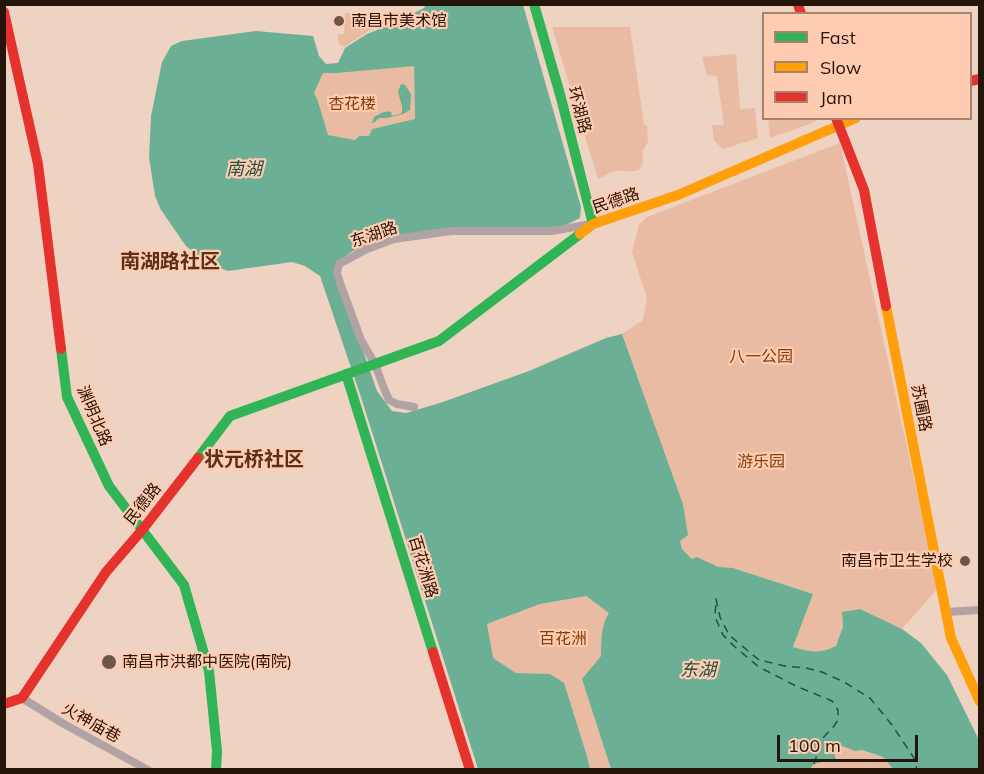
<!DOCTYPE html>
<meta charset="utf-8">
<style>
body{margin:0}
#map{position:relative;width:984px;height:774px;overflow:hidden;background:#eed2c2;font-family:Mulish,sans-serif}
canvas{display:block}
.frame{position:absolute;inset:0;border:6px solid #25140a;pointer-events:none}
.legend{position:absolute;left:762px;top:12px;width:210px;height:108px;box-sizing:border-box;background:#ffccb1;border:2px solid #a8826e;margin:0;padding:8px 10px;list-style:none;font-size:18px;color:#25140a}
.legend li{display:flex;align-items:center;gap:12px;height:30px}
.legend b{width:30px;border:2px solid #a8826e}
.scale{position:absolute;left:777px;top:735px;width:141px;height:27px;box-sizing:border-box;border:3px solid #25140a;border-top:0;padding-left:8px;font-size:18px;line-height:21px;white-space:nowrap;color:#25140a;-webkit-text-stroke:4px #ffccb1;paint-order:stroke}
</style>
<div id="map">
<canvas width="984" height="774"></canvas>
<div class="frame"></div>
<ul class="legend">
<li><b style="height:8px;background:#30b455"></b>Fast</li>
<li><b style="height:8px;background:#ff9f0a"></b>Slow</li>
<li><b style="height:8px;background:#e5322d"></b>Jam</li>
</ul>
<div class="scale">100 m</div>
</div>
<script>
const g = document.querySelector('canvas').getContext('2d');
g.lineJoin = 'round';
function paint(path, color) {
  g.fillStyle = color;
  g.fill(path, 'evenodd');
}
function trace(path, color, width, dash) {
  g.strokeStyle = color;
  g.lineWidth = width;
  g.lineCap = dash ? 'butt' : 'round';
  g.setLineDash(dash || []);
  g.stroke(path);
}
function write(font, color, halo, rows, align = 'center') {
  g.font = font + ' Mulish,"Noto Sans SC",sans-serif';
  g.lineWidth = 4.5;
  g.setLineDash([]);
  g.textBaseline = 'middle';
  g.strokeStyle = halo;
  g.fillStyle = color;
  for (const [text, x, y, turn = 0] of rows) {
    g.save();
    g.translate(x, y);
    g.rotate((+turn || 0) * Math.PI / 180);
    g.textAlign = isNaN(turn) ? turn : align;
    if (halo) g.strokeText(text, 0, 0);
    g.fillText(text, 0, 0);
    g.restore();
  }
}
const green = new Path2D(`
 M408 12 389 23 369 31 344 47 338 43V34H344L345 13Z
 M552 27H630L644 125H647L648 142 642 152 643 162 639 170C631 173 626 170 618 171 611 171 605 176 598 179Z
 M736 54 740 109 755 108 758 138 723 149 714 140 713 130 711 125H724L717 76 707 75 702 57Z
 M414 65 415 119 372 129 369 136H359L355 140 328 135 318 101 314 93 322 73H337Z
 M768 119V118L816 119 815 122 770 138Z
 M840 143 938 588 902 629 860 609 842 612 843 627 837 646C819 654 811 652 793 647L813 594 733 568H718L697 557 692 559 682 549 680 541 687 535 683 503 622 334 643 320 647 298 632 252 639 225 647 217Z
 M586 596 610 613 601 641V656L582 679 611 769H590L587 755 563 683 550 674 516 673 492 658 487 624 540 604Z
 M842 746 855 751 862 750 883 757 893 769 810 770 814 764 836 759 834 753Z`);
const water = new Path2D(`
 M426 5H523L581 207 580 218 564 226 549 230H449L393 235 353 251 337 262 336 273 377 391 392 411 406 413 440 403 529 371 606 338 622 334 683 504 688 535 680 541 682 549 692 559 697 557 718 567 733 568 813 594 793 647C811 652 819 654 836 646L843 627 842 612 860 609 902 629 921 643 947 675 978 738 979 742V769H893L883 757 862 750 855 751 842 746 834 753 836 759 814 764 810 769H611L582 679 601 656C601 641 601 625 609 613L586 596 540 604 487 624 493 658 516 673 550 674 564 683 587 756 590 769H478L361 397 320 276 305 266 292 262 228 271 207 263 186 246 161 210 155 196 149 157 151 116 162 62 171 46 182 41 256 31 313 36 319 56 326 64 338 63 345 48 367 34 390 25 424 8ZM414 66 415 119 372 129 369 136H359L355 140 328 135 318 101 314 93 323 73H337Z
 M401 84 405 85 411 94 410 110 403 114 387 118H379L375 122 370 123 373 121 374 117C380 114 385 110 391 112L392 116 400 114 402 112V106L398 92Z`);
const ferry = new Path2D(`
 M814 764 822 739 834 726 838 720V710L832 701 796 686 759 667 735 647 723 635 715 617 716 599 720 617 729 635 759 660 785 666 806 668 822 672 844 682 870 698 892 725 914 758 917 770`);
const street = new Path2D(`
 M414 407 397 404 389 400 383 386 375 364 361 340 340 283 337 273 339 264 367 249 394 239 451 231H552L591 224
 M946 612 980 610
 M22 698 64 724 148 770`);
const fast = new Path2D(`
 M534 4 561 98 593 224
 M61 349 67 397 109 486 184 585 209 671 217 751 216 770
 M346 374 433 652
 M198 458 230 416 439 341 580 234`);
const slow = new Path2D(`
 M580 234 593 224 678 195 856 118
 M886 306 951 638 980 702`);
const jam = new Path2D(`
 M798 4 801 14
 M4 12 38 164 61 349
 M970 81 980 79
 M836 118 864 190 886 306
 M433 652 470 770
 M4 704 22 698 106 572 143 529 198 458`);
const markers = [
 [339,21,6,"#6b564a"],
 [965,561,6,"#6b564a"],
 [109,662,8,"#6b564a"]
];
const poiNames = [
 ["南昌市美术馆",351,21],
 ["南昌市卫生学校",953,561,"right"],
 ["南昌市洪都中医院(南院)",122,662]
];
const parkNames = [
 ["杏花楼",352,104],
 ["八一公园",761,357],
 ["游乐园",761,462],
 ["百花洲",563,639]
];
const streetNames = [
 ["环湖路",579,110,75],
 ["民德路",616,201,-19],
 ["东湖路",374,235,-19],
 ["苏圃路",921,408,79],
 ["渊明北路",94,416,67],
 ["民德路",143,504,-52],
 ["百花洲路",423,567,73],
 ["火神庙巷",91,723,29]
];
const waterNames = [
 ["南湖",244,170],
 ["东湖",698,671]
];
const quarterNames = [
 ["南湖路社区",170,262],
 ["状元桥社区",254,460]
];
paint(green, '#e8bba2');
paint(water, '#6baf94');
trace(ferry, '#245142', 1.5, [8, 6]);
trace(street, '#b1a2a4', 8);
trace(fast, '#30b455', 10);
trace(slow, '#ff9f0a', 10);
trace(jam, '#e5322d', 10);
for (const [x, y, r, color] of markers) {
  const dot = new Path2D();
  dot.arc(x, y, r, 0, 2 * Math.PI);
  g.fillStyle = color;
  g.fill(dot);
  trace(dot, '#ffccb1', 2);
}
write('16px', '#25140a', '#ffccb1', poiNames, 'left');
write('16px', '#833e0b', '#ffccb1', parkNames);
write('16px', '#25140a', '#ffccb1', streetNames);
write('italic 18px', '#245142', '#ffccb1', waterNames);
write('bold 20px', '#593119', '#ffccb1', quarterNames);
</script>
